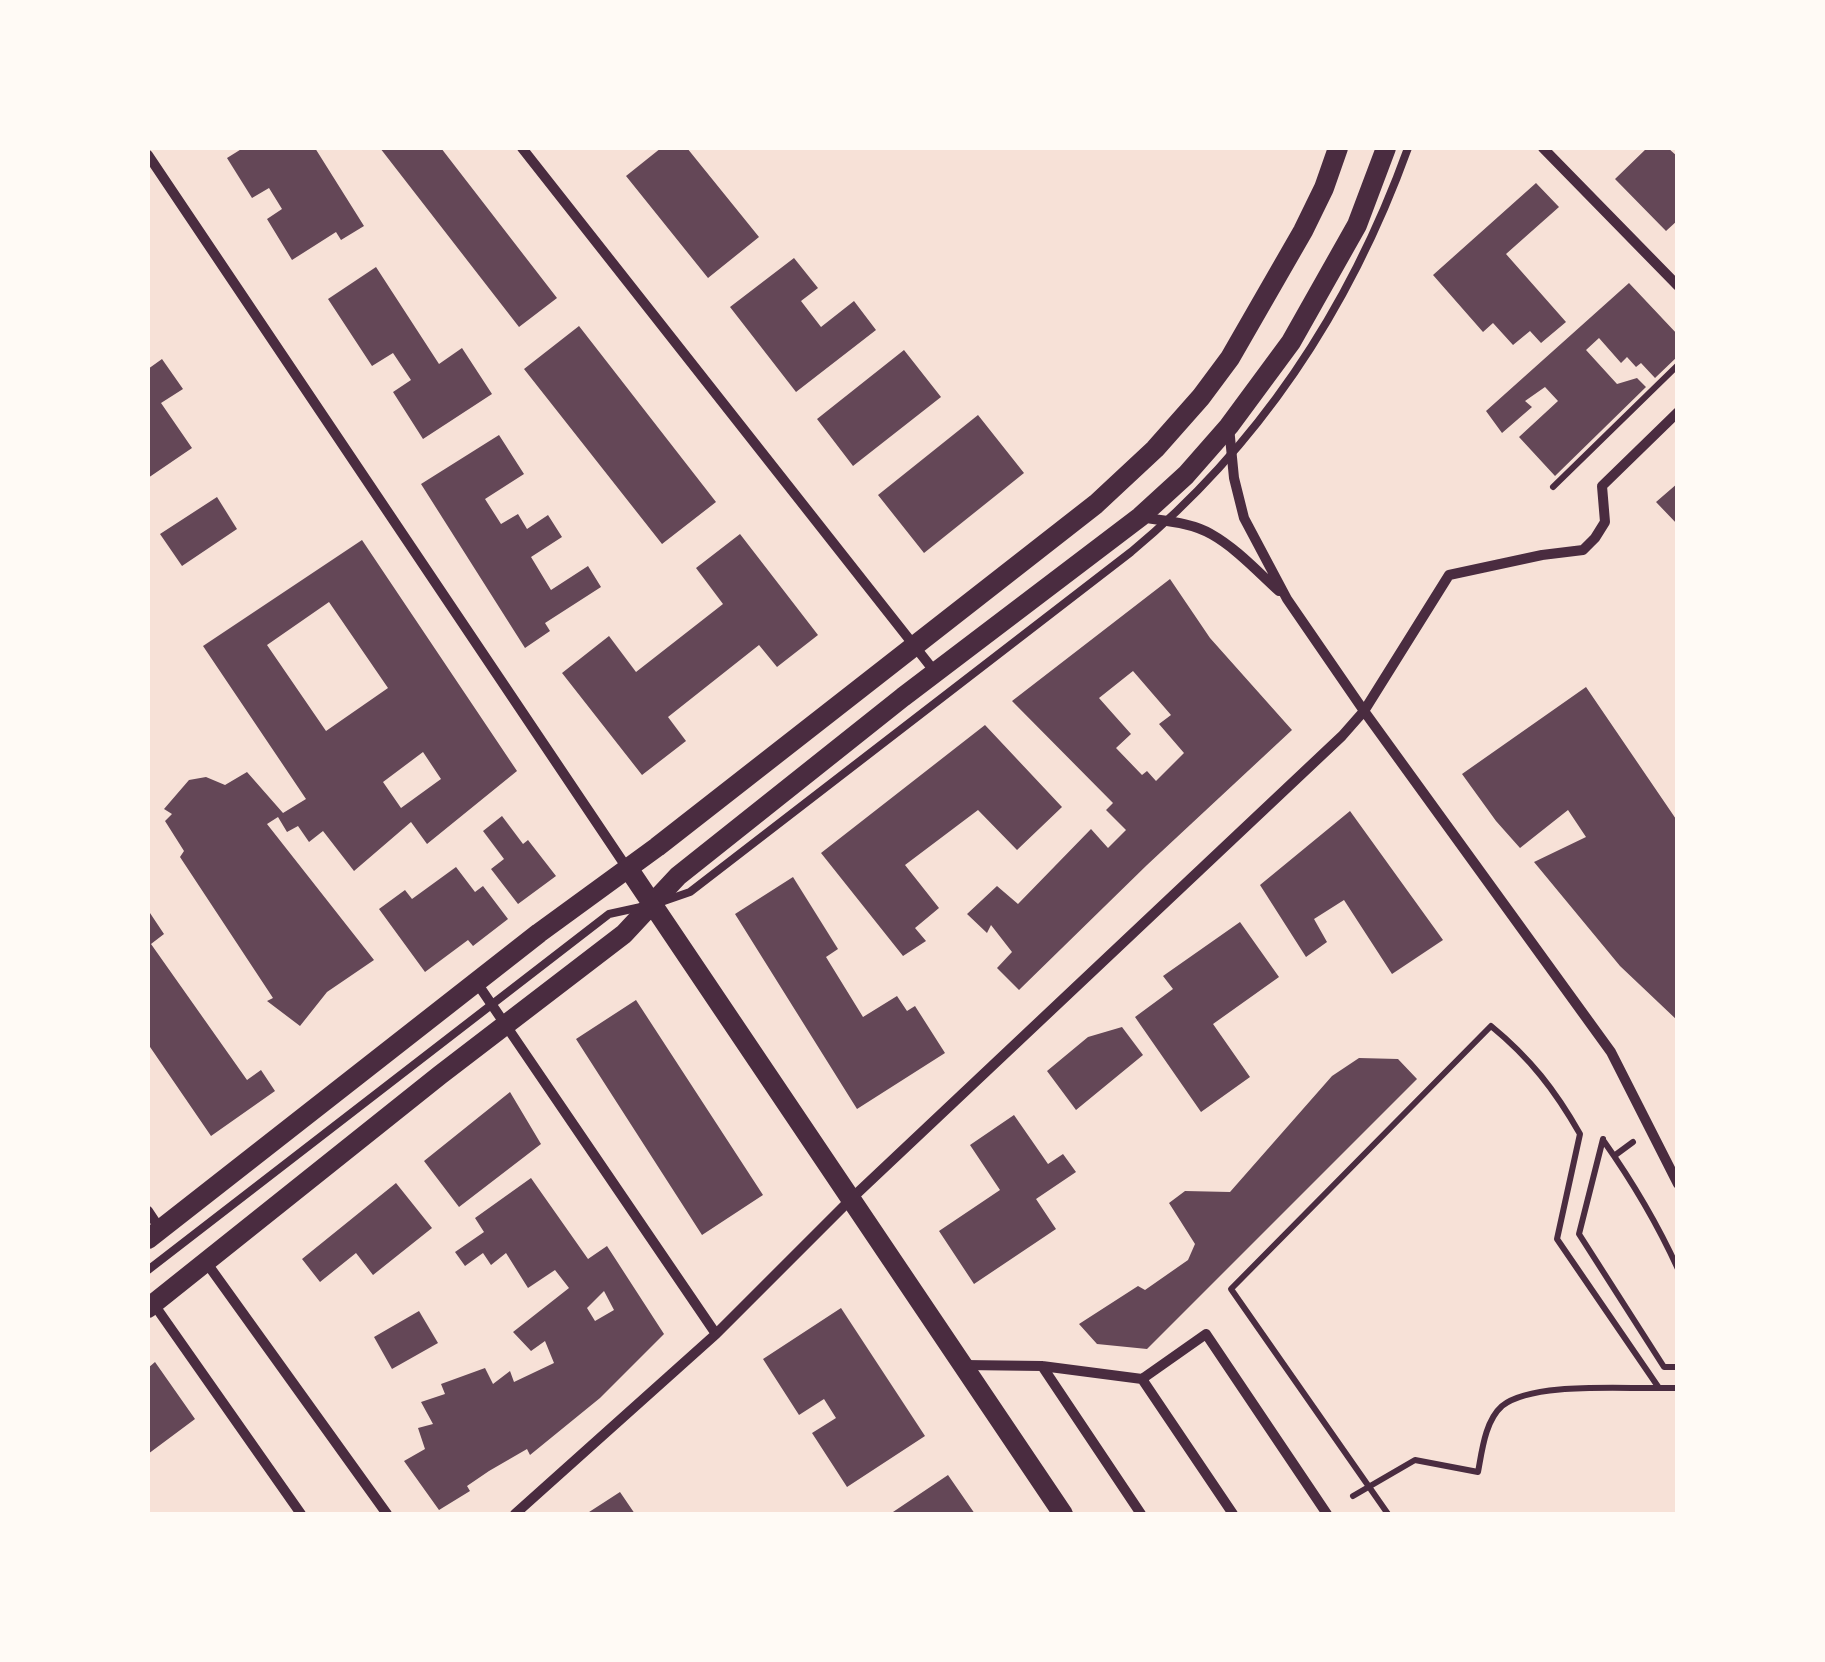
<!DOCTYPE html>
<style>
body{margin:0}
#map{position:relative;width:1825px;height:1662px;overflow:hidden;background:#f7e1d7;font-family:"Work Sans",sans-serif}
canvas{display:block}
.frame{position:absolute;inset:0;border:150px solid #fffaf5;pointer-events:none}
</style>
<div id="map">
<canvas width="1825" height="1662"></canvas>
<div class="frame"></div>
</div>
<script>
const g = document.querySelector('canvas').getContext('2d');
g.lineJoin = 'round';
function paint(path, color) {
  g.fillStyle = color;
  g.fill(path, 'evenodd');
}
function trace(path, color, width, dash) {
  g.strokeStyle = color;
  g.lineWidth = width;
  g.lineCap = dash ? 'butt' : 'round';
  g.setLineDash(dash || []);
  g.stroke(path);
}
const building = new Path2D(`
 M243 148H315L364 226 341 240 336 232 292 260 267 219 282 209 269 188 252 198 227 158Z
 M380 148H441L557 298 519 327Z
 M661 148H687L759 237 708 278 626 176Z
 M1647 148H1668L1678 157V220L1666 231 1615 179Z
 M1536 183 1559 207 1506 254 1566 322 1541 343 1530 331 1513 345 1493 323 1483 332 1433 275Z
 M794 258 818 288 801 301 821 327 854 301 876 330 796 392 730 307Z
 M376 267 439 364 462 348 492 394 423 439 393 392 411 380 393 353 372 366 328 299Z
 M1629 283 1678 335V356L1655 378 1641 363 1636 367 1627 357 1621 363 1599 338 1586 350 1617 384 1637 378 1646 387 1555 476 1519 437 1558 401 1545 387 1525 401 1532 407 1502 433 1486 411Z
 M579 326 716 502 662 544 524 369Z
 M904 350 941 397 853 466 817 419Z
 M162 359 183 389 161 403 192 448 148 478V369Z
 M978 415 1024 473 924 553 878 495Z
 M499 435 524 474 485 499 501 524 518 514 527 529 548 515 562 537 531 557 551 590 588 566 601 587 545 623 550 631 525 648 421 484Z
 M1678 483V525L1656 502Z
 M217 497 237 529 182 566 160 534Z
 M740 534 818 635 777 667 759 645 668 717 686 741 642 775 562 673 609 636 636 672 723 604 696 568Z
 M362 540 517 771 427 844 411 822 354 871 323 831 309 842 298 826 287 832 278 817 267 824 374 960 327 992 300 1026 267 1001 273 998 180 857 184 851 165 821 172 814 164 809 189 780 206 777 225 785 247 772 283 813 306 799 203 646ZM329 602 388 688 326 731 267 645ZM423 752 441 779 401 808 383 782Z
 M1170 579 1210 638 1292 730 1147 865 1019 990 997 968 1012 952 991 925 987 933 967 914 997 886 1018 904 1091 829 1108 848 1126 830 1106 810 1113 803 1012 701ZM1133 671 1171 715 1159 724 1184 753 1156 781 1147 771 1142 775 1116 748 1131 734 1099 698Z
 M1586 687 1678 822V1021L1620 966 1534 862 1586 837 1568 810 1520 848 1496 821 1462 774Z
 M985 725 1062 807 1017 850 978 810 905 865 939 908 915 928 926 941 903 956 821 853Z
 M1350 811 1443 940 1392 974 1344 900 1314 919 1327 942 1306 957 1260 885Z
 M502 816 523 844 528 840 556 876 518 904 491 869 504 859 483 831Z
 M456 867 475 892 483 886 508 919 473 946 468 940 425 972 379 909 405 890 412 899Z
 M793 877 838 949 826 957 863 1017 897 996 907 1011 915 1006 945 1053 857 1109 735 914Z
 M148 910 164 934 151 944 247 1080 261 1070 275 1091 211 1136 148 1044Z
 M1240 922 1279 977 1213 1024 1250 1077 1201 1112 1135 1017 1173 989 1163 976Z
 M636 1000 763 1195 702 1235 576 1039Z
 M1122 1027 1143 1055 1076 1110 1047 1071 1088 1037Z
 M1359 1058 1398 1059 1417 1079 1147 1349 1097 1344 1079 1324 1138 1286 1145 1290 1188 1260 1195 1244 1169 1203 1185 1191 1230 1192 1332 1076Z
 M510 1092 541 1144 459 1207 424 1161Z
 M1014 1115 1048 1164 1063 1154 1076 1172 1036 1199 1056 1229 974 1284 939 1231 1000 1190 970 1145Z
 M531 1178 588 1259 607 1246 664 1334 600 1398 530 1455 527 1449 489 1471 467 1486 470 1491 439 1510 404 1461 425 1449 418 1428 433 1424 421 1402 445 1394 441 1384 485 1368 493 1384 510 1371 514 1382 554 1363 545 1341 531 1351 513 1332 569 1288 555 1270 528 1288 506 1253 491 1265 483 1253 465 1266 455 1252 484 1232 475 1218ZM604 1291 614 1310 595 1321 587 1308Z
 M396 1183 432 1228 373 1275 356 1253 320 1282 302 1259Z
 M841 1308 925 1436 847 1487 812 1433 836 1418 824 1399 799 1415 763 1359Z
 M419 1311 438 1343 392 1369 374 1337Z
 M155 1362 195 1419 148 1454V1368Z
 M948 1475 975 1514H890Z
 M620 1492 635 1514H586Z`);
const path = new Path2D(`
 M1553 487 1678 365
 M1603 1139 1579 1234 1664 1367H1678
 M1603 1140C1632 1181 1657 1223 1678 1269
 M1614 1156 1633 1142
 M1353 1496 1415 1460 1478 1472C1482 1451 1485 1421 1502 1406 1532 1382 1621 1389 1659 1388
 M1388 1514 1231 1289 1491 1026C1530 1058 1555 1090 1580 1134L1557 1239 1659 1388H1678`);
const service = new Path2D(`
 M664 901 690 892 1131 552C1261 444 1351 306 1408 148
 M148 1270 609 914 641 907`);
const minor = new Path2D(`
 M522 148 935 672
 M1543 148 1678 286
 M148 155 627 868
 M1229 427 1234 478 1244 518 1287 599 1364 711 1611 1052 1678 1184
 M1140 517C1163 521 1191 522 1211 534 1236 548 1257 571 1279 591
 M477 983 716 1334
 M148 1211 160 1229
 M206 1262 387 1514
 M153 1303 301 1514
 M964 1365 1042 1366 1142 1379 1206 1334 1327 1514
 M1042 1366 1141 1514
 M1142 1379 1233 1514
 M515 1514 716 1334 851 1199 1342 736 1364 711 1449 575 1542 555 1583 550 1595 538 1605 522 1602 486 1678 412`);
const secondary = new Path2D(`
 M628 868 1063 1514
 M148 1239 539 933 657 847 1096 504 1155 449 1201 397 1230 358 1303 231 1324 188 1338 148
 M148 1308 440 1075 624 934 678 876 903 697 1140 517 1186 475 1229 426 1291 342 1357 225 1386 148`);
paint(building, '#644757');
trace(path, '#4a2c40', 6);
trace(service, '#4a2c40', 8);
trace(minor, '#4a2c40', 10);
trace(secondary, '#4a2c40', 20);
</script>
